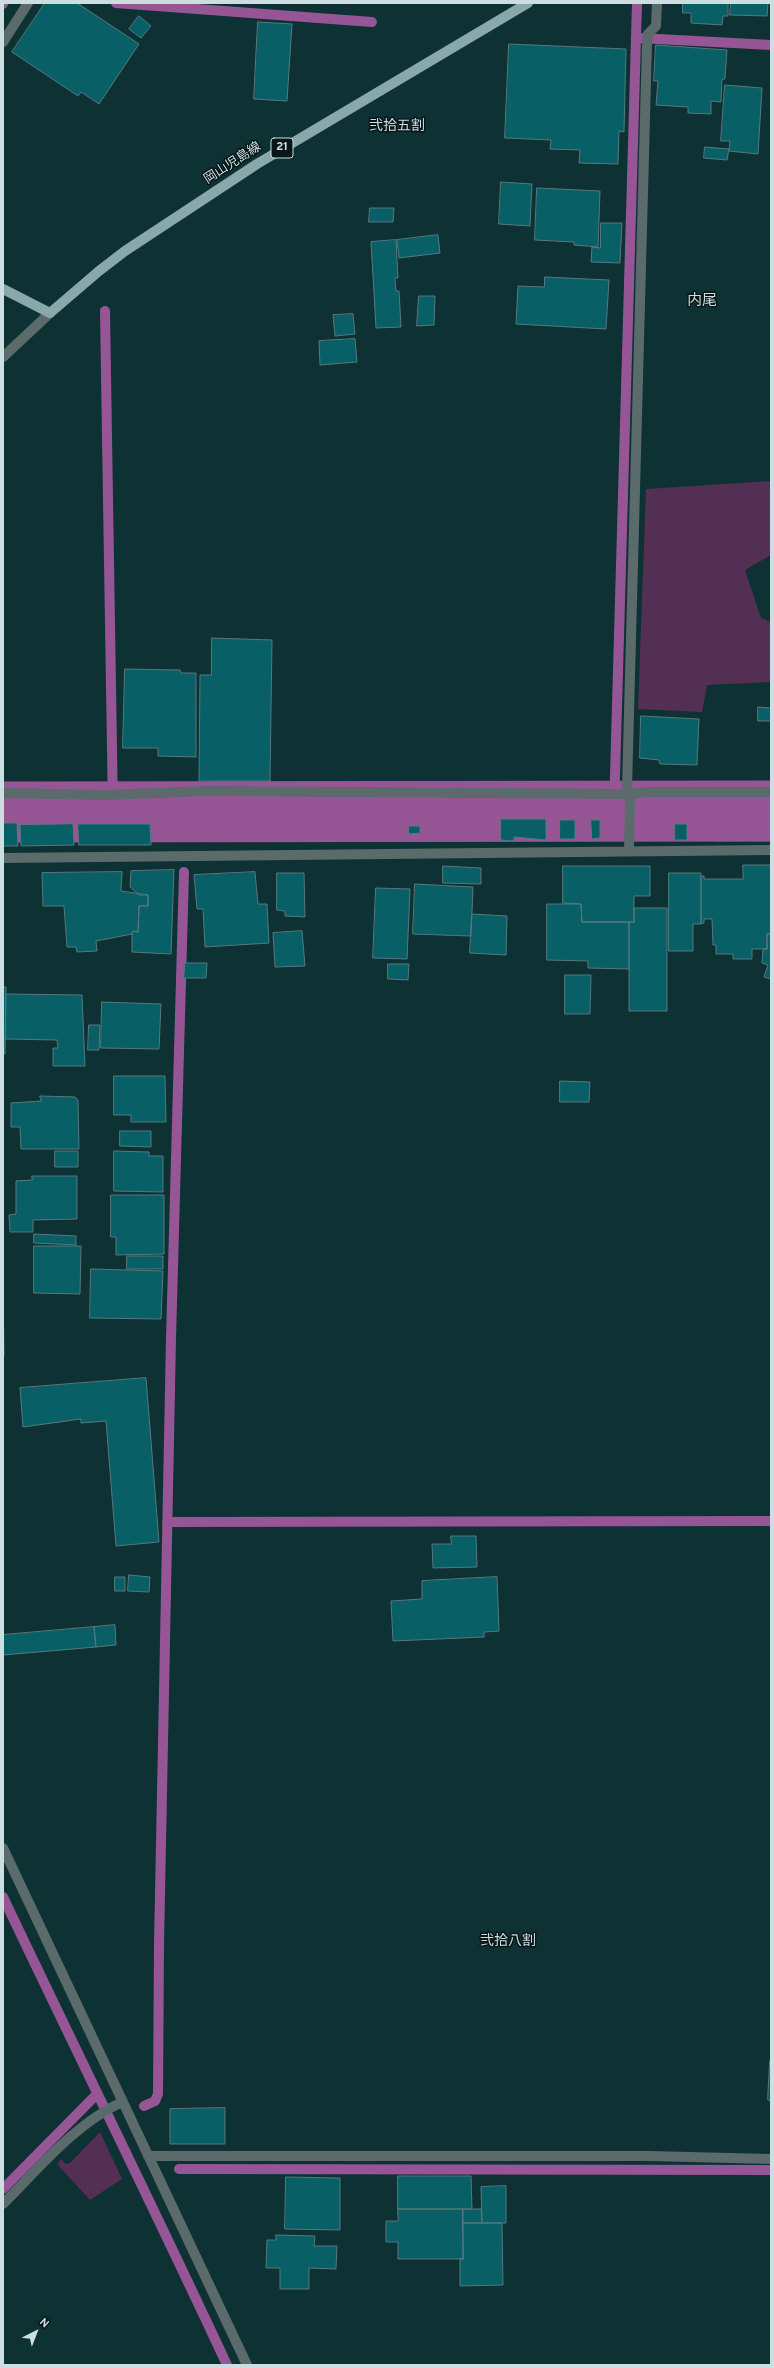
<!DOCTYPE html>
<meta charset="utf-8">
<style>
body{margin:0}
#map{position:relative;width:774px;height:2368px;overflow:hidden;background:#0e3134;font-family:Overpass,sans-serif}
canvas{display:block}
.frame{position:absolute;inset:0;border:4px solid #ccdee0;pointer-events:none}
.north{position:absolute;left:16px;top:2312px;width:40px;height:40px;-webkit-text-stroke:3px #081618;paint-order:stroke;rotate:42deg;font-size:11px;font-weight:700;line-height:16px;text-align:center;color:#ccdee0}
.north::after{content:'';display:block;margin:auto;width:14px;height:18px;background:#ccdee0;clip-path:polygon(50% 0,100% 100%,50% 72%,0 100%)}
</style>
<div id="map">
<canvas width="774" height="2368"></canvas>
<div class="frame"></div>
<div class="north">N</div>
</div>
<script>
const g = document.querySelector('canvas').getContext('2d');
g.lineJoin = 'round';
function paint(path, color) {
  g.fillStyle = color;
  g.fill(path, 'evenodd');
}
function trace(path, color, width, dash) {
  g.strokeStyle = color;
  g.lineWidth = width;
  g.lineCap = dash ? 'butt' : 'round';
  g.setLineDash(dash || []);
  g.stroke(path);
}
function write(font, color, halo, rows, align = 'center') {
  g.font = font + ' Overpass,"Noto Sans JP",sans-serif';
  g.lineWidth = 3;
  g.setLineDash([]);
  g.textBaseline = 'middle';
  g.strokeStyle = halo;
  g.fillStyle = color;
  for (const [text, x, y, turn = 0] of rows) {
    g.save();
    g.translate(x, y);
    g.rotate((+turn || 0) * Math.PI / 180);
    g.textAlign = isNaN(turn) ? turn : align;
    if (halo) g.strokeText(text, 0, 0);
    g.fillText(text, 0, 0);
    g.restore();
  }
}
const green = new Path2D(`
 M771 481V555L745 570 761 618 771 622V682L707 685 702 712 638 709 646 489Z
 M771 823V842H715L713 824Z
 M100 2132 122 2179 90 2200 57 2164 61 2159 66 2164 70 2163Z`);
const stream = new Path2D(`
 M116 3 372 22
 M3 4V3
 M639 38 771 45
 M105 311 113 812
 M181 811 182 823
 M614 811 637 3
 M167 1522 771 1521
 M3 1897C77 2053 154 2208 227 2365
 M144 2106 155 2101 158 2094 159 1944 171 1338 184 872
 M179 2169 771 2170
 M3 2189 97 2094`);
const river = new Path2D(`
 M3 812 771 811`);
const building = new Path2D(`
 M45 3H77L139 44 99 104 81 92 78 96 12 52Z
 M683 3H728V16H723L722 25 691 23V13H683Z
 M731 3H768L767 16 730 15Z
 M139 16 151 26 141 38 129 29Z
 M258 22 292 24 287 101 254 99Z
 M509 44 626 49 624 132 619 131 618 164 579 163 580 150 550 149 551 140 505 138Z
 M656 45 727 50 725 79H722L721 102 711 101V114L688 113V107L656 105 658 81H654Z
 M725 85 762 88 758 154 729 151 730 141H721Z
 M705 147 729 149 727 160 704 158Z
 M501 182 532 184 530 226 499 224Z
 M537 188 600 191 598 247 574 245V242L535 240Z
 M370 208H394L393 222H369Z
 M601 223H622L620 263 591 262 592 247 600 248Z
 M438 235 440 253 399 258 397 240Z
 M396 240 398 278H395L396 291H399L401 327 376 328 371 242Z
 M545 277 609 280 606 329 516 324 518 286 544 287Z
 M419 296H435L434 325 417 326Z
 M353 314 355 334 335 336 333 315Z
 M355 339 357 362 320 365 319 341Z
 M212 638 272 640 270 781H199L200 675H211Z
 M125 669 180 670 181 673H196V757L158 756V748H123Z
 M758 707 771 708V721H758Z
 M641 716 699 719 697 765 660 764 659 760 640 758Z
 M501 819H546V840L514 837V841L501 840Z
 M560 820H575V839H560Z
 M591 820H600V838L592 839Z
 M3 823H17L18 846H3Z
 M73 824 74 845 21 846 20 825Z
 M78 824H150L151 845H79Z
 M675 824H687V840H675Z
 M409 826H420V833L409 834Z
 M743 865H771V934H767V949H752V959H733V954H716V945H713L712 919H704V923L701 924V876H704V879H743Z
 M443 866 481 868V884L443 883Z
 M563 866H650V896H634V922H582L581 904 563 903Z
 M174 870 171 954 132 952V934L133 931 138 932 139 906H148V895H139L130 887 131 871Z
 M122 872 121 891 148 895V906H139L138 932 133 931 132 934 96 941 97 951 77 952 76 947H67L64 906H43L42 873Z
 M255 872 258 904H267L269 943 205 947 203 909H197L194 875Z
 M277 873H304L305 917 285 916V911L277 910Z
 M669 873H701V924H693V951H669Z
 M415 884 473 887 471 936 413 934Z
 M376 888 410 889 407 959 373 958Z
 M547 904H581L582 922H629V969L588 968V961L547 960Z
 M634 908H667V1011H629V922H634Z
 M472 914 507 916 506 955 470 953Z
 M302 931 305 966 275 967 273 933Z
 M767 934H771V979L764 977 768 965 762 963 763 949H767Z
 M185 963H207L206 978H184Z
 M388 964H409L408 980 388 979Z
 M565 975H591L590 1014H565Z
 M3 987H6L5 1054H3Z
 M6 994 82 995 85 1066H53V1048H58L57 1040 6 1039Z
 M102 1002 161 1004 159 1049 101 1048Z
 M89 1025H100L99 1050H88Z
 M114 1076H165L166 1122H131V1115H114Z
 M560 1081 590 1082 589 1102H560Z
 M40 1096 75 1097 78 1100 79 1149H21L20 1127H11V1103L41 1101Z
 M120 1131H151V1147L120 1146Z
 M55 1151H78V1167H55Z
 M114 1151 149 1152V1156H163V1192L114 1191Z
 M32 1176H77V1219L33 1220V1232H10L9 1215 16 1214V1181L32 1180Z
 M111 1195H164V1254L116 1255V1237H111Z
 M34 1234 76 1236V1245L34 1243Z
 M34 1246H81L80 1294 34 1293Z
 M127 1256H163V1269H127Z
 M91 1269 163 1271 161 1319 90 1318Z
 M3 1283 4 1356H3Z
 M146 1378 159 1542 116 1546 106 1421 81 1423V1419L23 1427 20 1388Z
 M451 1536H476L477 1567 433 1568 432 1544H451Z
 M129 1575 150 1577 149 1592 128 1591Z
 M115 1577H125V1591H115Z
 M497 1577 499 1631 484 1632V1637L393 1641 391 1601 422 1599V1581Z
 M115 1625 116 1645 96 1647 94 1627Z
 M94 1627 96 1647 3 1655V1635Z
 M770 2061H771V2101L768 2100Z
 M225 2108V2144H170V2109Z
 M398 2176H471L472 2209H398Z
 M286 2177 340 2178V2230L285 2229Z
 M506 2186V2223H482L481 2187Z
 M398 2209H463V2259H398V2242H386V2221H398Z
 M463 2209H481L482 2223H463Z
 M463 2223H502L503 2285 460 2286V2258L463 2259Z
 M276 2235 315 2236 314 2246H337L336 2269 309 2268V2289H280V2268H266L267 2240H276Z`);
const minor = new Path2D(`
 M3 42 28 3
 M3 793 105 795 208 791 628 794 648 792H771
 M629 851 630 802 627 787 647 43 648 34 656 26 657 3
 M3 858 771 850
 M3 1848 247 2365
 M148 2156H649L771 2159
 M3 2204C40 2167 75 2124 122 2102`);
const tertiary = new Path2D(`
 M3 357 50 313`);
const primary = new Path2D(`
 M3 289 50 313 99 271 125 251 257 164 528 3`);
const shields = [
 [282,148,22]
];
const shieldNames = [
 ["21",282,148]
];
const streetNames = [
 ["岡山児島線",233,164,-33]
];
const neighbourhoodNames = [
 ["弐拾五割",397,127],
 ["弐拾八割",508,1942]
];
const quarterNames = [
 ["内尾",702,302]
];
paint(green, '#542f54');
trace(stream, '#965696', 10);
trace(river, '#965696', 61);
paint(building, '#095f66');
trace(building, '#56797d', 1);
trace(minor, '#5b6a6b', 10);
trace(tertiary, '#5b6a6b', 10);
trace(primary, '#89a8ab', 10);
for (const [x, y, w] of shields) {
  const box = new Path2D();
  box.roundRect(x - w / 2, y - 10, w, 20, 3);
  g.fillStyle = '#081618';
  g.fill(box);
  trace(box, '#ccdee0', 1);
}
write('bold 12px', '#ccdee0', null, shieldNames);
write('13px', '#ccdee0', '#081618', streetNames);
write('14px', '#ccdee0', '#081618', neighbourhoodNames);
write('15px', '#ccdee0', '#081618', quarterNames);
</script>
